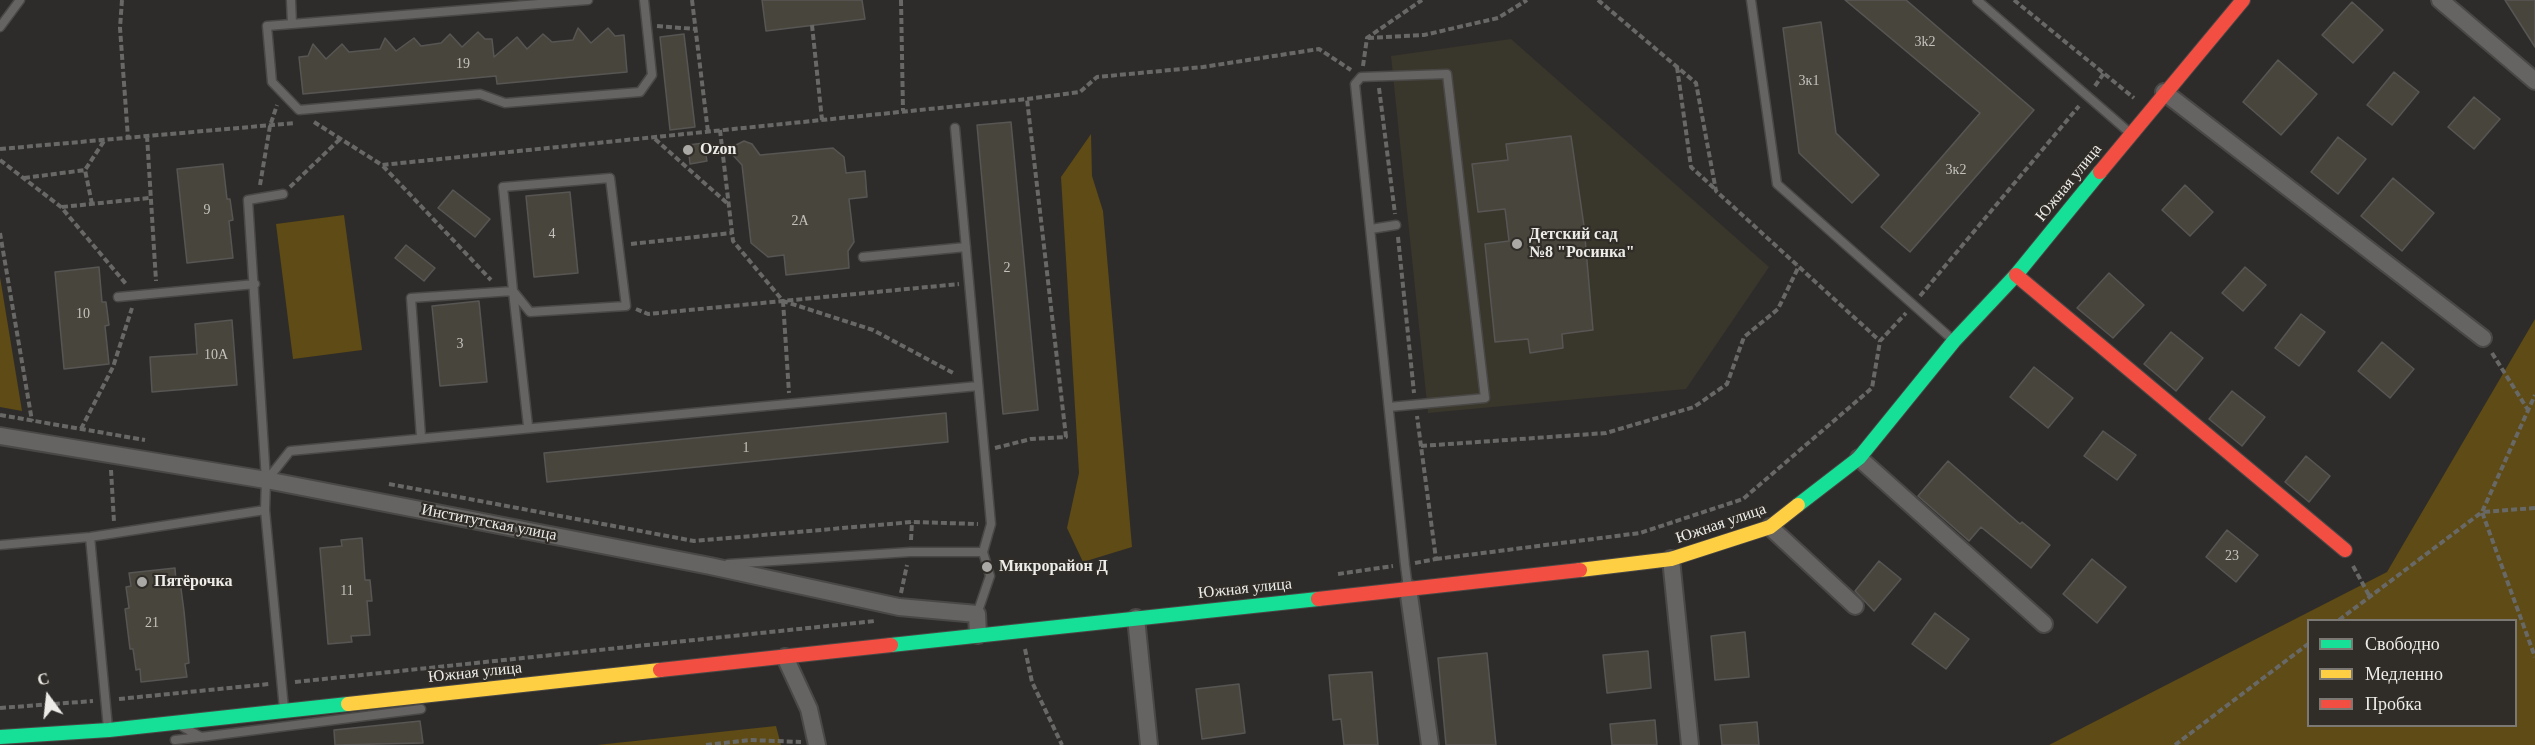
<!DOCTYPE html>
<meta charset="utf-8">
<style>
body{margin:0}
#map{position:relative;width:2535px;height:745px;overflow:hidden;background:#2e2c2a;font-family:Georgia,serif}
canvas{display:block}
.legend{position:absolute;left:2307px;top:619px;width:210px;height:108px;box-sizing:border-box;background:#302d28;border:2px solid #7c7975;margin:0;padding:8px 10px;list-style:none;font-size:18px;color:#edece8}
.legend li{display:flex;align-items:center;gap:12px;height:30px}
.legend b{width:30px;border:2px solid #7c7975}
.north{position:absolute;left:18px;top:667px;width:60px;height:60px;-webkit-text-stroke:4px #302d28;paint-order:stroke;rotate:345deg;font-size:16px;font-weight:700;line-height:24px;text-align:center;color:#edece8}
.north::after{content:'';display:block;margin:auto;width:21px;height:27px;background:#edece8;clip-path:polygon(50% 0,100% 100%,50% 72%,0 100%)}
</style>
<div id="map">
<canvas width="2535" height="745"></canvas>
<ul class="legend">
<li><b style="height:8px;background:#16e098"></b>Свободно</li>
<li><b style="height:8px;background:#ffcf43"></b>Медленно</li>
<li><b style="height:8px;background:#f24e42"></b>Пробка</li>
</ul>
<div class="north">С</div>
</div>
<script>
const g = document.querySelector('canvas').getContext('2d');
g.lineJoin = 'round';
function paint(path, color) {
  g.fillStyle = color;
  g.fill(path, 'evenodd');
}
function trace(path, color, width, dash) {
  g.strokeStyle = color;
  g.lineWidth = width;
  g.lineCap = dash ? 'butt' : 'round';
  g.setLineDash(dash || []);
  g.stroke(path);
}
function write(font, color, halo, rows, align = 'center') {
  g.font = font + ' Georgia,serif';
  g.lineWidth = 4.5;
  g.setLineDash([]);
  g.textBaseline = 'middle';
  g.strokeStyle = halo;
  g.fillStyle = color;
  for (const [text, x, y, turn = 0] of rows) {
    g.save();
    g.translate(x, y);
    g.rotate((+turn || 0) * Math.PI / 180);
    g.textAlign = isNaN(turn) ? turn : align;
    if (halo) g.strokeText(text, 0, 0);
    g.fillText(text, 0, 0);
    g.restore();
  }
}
const built = new Path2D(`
 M1511 39 1769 267 1686 389 1428 413 1391 56Z`);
const green = new Path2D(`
 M1091 134 1092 176 1103 211 1132 547 1083 562 1067 528 1079 473 1061 177Z
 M344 215 362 350 293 359 276 224Z
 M0 277 22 411 0 407Z
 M2535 319V745H2049L2387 572ZM2308 620H2516V726H2308Z
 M776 726 781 745H597Z`);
const building = new Path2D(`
 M762 0H862L865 19 766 31Z
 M1845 0H1906L2034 110 1910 252 1881 227 1980 113Z
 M2505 0H2535V47Z
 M2352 2 2383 30 2353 63 2322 35Z
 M1821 22 1836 133 1879 175 1852 203 1799 153 1783 28Z
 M578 28 591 43 608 28 615 36 624 35 627 72 497 84 496 76 303 94 299 57 308 56 313 44 326 59 342 44 349 52 380 49 385 38 396 51 414 38 421 46 441 43 450 34 462 47 478 32 485 39H492L494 57 517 37 527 49 543 34 552 42 573 40Z
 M684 34 695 127 670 130 660 37Z
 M2278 60 2317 94 2281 135 2243 102Z
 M2394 72 2419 92 2392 125 2367 105Z
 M2474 97 2500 119 2474 149 2448 127Z
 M1011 122 1038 410 1003 414 977 125Z
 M1571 136 1584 226 1593 330 1562 334 1563 348 1530 353 1528 339 1495 342 1485 244 1509 241 1505 209 1478 212 1472 164 1508 160 1506 144Z
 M2338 137 2366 159 2338 194 2311 172Z
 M744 141 752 144 760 155 833 148 844 157 846 173 865 171 867 197 849 199 854 242 848 251 849 268 786 275 784 255 768 257 751 243 742 165 732 154 736 145Z
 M704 143 707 161 690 164 688 145Z
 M223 164 227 199H230L233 220 229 221 233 258 187 263 177 169Z
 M2393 178 2434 213 2402 251 2361 216Z
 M2185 185 2213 212 2190 236 2162 210Z
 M453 190 490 219 475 237 438 208Z
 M570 192 578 273 534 277 526 196Z
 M406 245 435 268 424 281 395 258Z
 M99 267 102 302H106L109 325 105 326 109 364 64 369 55 272Z
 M2245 267 2266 285 2243 311 2222 293Z
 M2109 273 2144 305 2113 338 2077 308Z
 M479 301 487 382 440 386 432 306Z
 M2301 314 2325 332 2299 366 2275 348Z
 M232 320 237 385 152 392 150 357 197 354 195 324Z
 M2171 332 2203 358 2176 391 2144 364Z
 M2382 342 2414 369 2390 398 2358 371Z
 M2034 367 2073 398 2048 428 2010 397Z
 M2232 391 2265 417 2242 446 2209 419Z
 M946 413 948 442 547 482 544 453Z
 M2103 431 2136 455 2117 480 2084 456Z
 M2306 456 2330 476 2309 502 2285 482Z
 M1948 461 2020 524 2022 522 2050 545 2031 568 1981 527 1969 541 1918 496Z
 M2227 530 2258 555 2236 582 2206 557Z
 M362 538 365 580H370L372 601H367L370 635 351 636 352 642 328 644 320 548 342 546 341 540Z
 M2092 559 2126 587 2097 623 2063 594Z
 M1879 561 1901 579 1874 611 1855 591Z
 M175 568 176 581H180L184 611 189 663 185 664 187 677 141 682 140 669 136 670 133 649H130L125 609 129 608 126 587 131 586 129 573Z
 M1935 613 1969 639 1946 669 1912 644Z
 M1745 632 1749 677 1715 680 1711 636Z
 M1648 651 1651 688 1607 693 1603 655Z
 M1487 653 1496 745H1446L1438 658Z
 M1372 672 1378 745H1344L1341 719 1333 720 1329 675Z
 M1239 684 1245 733 1202 739 1196 689Z
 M1655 720 1657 745H1612L1610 724Z
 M420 721 423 743 335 745 334 730Z
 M1757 722 1759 745H1722L1720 725Z`);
const path = new Path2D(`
 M122 0 120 28 128 138
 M692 0 708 132
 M901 0 903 111
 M1598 0 1696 83 1716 191 1880 341
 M2014 0 2134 98
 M812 25 822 120
 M657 26 695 29
 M1368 38 1424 35 1498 18 1527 0
 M1363 66 1367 38 1422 0
 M1677 67 1691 167 1715 189
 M2095 86 2104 73
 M1379 88 1395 214
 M314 122 382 165 1027 99 1080 92 1097 77 1203 67 1319 49 1351 70
 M720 130 733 241 783 301 873 330 955 374
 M147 136 156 281
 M655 139 728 204
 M0 149 295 123
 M0 160 61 207 126 284
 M383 166 491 280
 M24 178 85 170
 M260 185 270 126 277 105
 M290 187 340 139
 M92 204 85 170 104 141
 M62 207 149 198
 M0 233 32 421
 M1398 237 1414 393
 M631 244 732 233
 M1920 296 2079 106
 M783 301 789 393
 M636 309 648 314 959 284
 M2492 353 2528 410
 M0 415 145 440
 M81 429 113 367 132 308
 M1421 446 1606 433 1694 407 1727 384 1744 337 1778 309 1799 266
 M995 448 1031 439 1066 437 1027 99
 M111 470 114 522
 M389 484 694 541 912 522 978 524
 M2535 508 2482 512 2535 657
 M911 540 912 522
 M1436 559 1640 533 1743 499 1872 388 1880 341 1906 313
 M1415 563 1436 559 1417 416
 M2353 566 2370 597
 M1338 574 1393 566
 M901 593 907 565
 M2339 620 2482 512 2535 395
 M1025 649 1032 682 1062 745
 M295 682 875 621
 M119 699 269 684
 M0 708 93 701
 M706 745 750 740 801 742
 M2175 745 2308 644`);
const lane = new Path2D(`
 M291 0 292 24
 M588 0 267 26 272 82 299 110 480 94 505 103 640 92 652 75 644 0
 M1751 0 1777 184 1953 340
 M1977 0 2130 133
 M0 27 20 0
 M955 128 991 524 983 552
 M283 194 248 200 266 480 265 510 284 709
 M1371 229 1396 225
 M863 257 966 247
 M118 297 255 284
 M1389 407 1485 398 1447 74 1361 77 1355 84 1405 565 1408 588
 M421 437 411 298 513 291 503 187 610 178 626 306 530 312 513 291 528 426
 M267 480 290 451 978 386
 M90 537 108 728
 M0 545 90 537 265 510
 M728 564 910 552H983L990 576 977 614
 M183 727 201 737 421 709
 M175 740 200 737`);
const street = new Path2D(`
 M2440 0 2535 81
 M2164 92 2483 338
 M0 436 266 480 710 566 899 607 977 614 978 635
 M1859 458 2044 624
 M1770 527 1855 606
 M1671 559 1690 745
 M1408 588 1430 745
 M1136 618 1149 745
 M785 657 809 709 817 745`);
const fast = new Path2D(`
 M1798 505 1859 458 1954 341 2016 275 2100 172
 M891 645 1318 599
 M0 737 109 730 348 704`);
const slow = new Path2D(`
 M1580 570 1671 559 1770 527 1798 505
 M348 704 660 670`);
const jam = new Path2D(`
 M2100 172 2243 0
 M2016 275 2345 550
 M1318 599 1580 570
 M660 670 891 645`);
const markers = [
 [688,150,6,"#aaa9a6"],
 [1517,244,6,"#aaa9a6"],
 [987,567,6,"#aaa9a6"],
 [142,582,6,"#aaa9a6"]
];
const numberNames = [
 ["3k2",1925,42],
 ["19",463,64],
 ["3к1",1809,81],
 ["3к2",1956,170],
 ["9",207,210],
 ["2А",800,221],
 ["4",552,234],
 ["2",1007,268],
 ["10",83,314],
 ["3",460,344],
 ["10А",216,355],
 ["1",746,448],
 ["23",2232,556],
 ["11",347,591],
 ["21",152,623]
];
const poiNames = [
 ["Ozon",700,150],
 ["Детский сад",1529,235],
 ["№8 \"Росинка\"",1529,253],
 ["Микрорайон Д",999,567],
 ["Пятёрочка",154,582]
];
const streetNames = [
 ["Южная улица",2069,183,-51],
 ["Институтская улица",489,523,11],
 ["Южная улица",1721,524,-19],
 ["Южная улица",1245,589,-6],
 ["Южная улица",475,673,-6]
];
paint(built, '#39362b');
paint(green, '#5e4b15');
paint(building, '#48463c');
trace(building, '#585654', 1.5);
trace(lane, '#4a4846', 11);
trace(street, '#4a4846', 20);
trace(fast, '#4a4846', 16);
trace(slow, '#4a4846', 16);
trace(jam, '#4a4846', 16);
trace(path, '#686866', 4, [6, 3]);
trace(lane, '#656462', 8);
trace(street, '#656462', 16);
trace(fast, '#16e098', 14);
trace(slow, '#ffcf43', 14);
trace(jam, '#f24e42', 14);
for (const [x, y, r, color] of markers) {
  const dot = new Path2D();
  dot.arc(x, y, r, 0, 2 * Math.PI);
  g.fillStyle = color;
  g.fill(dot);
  trace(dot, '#302d28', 2);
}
write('14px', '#c4c2bd', null, numberNames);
write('bold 16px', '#edece8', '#302d28', poiNames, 'left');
write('16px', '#edece8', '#302d28', streetNames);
</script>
